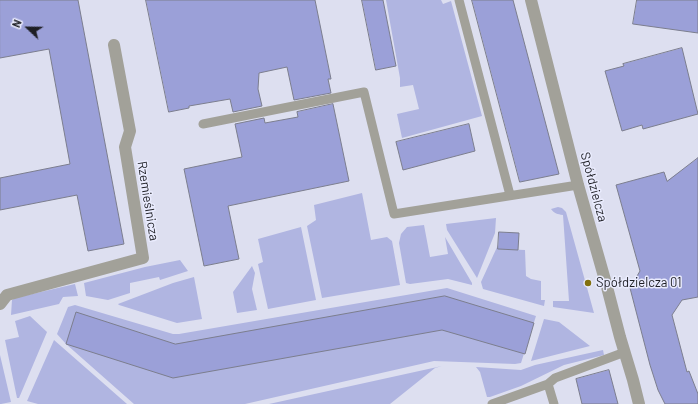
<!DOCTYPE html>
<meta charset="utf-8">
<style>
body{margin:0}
#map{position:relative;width:698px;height:404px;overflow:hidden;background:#dddff0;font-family:Barlow,sans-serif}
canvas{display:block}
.north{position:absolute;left:8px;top:8px;width:40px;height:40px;-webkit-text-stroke:3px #eaecfe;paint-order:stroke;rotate:292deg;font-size:11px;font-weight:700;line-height:16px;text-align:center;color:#1e1f25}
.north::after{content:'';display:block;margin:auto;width:14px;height:18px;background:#1e1f25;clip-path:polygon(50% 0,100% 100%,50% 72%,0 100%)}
</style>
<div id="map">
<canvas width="698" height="404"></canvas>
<div class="north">N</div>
</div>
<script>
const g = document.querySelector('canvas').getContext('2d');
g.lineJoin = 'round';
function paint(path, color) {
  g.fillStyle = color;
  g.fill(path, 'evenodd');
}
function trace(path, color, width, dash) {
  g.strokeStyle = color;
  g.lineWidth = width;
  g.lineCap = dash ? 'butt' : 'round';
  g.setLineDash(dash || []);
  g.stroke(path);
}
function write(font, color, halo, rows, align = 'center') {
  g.font = font + ' Barlow,sans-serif';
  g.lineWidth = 3;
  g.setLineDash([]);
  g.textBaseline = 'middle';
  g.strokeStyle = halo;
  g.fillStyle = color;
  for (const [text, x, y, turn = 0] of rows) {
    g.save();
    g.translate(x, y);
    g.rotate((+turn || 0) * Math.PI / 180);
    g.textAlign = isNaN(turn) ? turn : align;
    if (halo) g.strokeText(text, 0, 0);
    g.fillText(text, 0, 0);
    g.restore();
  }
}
const green = new Path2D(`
 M386 0H441L443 4 451 1 482 116 402 138 397 114 419 109 413 85 400 87V78Z
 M362 193 371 240 387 237 392 241 400 285 322 298 307 226 316 220 314 205Z
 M558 207 562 208 566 212 594 313 553 307V301H569L563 215C557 214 555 214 551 209Z
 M496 218 495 233 477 278 447 230 446 224Z
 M424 225 430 257 448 254 445 237 472 283V285L448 279 410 284 406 283 399 243 401 234 407 227Z
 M301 227 316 300 268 309 258 264 263 262 258 239Z
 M498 245 499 249 525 250 526 276 531 279 541 281V300H545L544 306 483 289 481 282Z
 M180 260 188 271 160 280 159 277 130 283V293L108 300 86 296 84 283 145 267Z
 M252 266 255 273 252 289 257 310 237 313 233 292Z
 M194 277 202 319 177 323 119 305 118 304 173 283Z
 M75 284 78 296 63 297 59 304 11 315 12 300 15 298Z
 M447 288 536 316 521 363 515 364 434 361 245 404H134L66 344 57 334 68 307 75 305 173 334H179Z
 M30 316 47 332 19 398H17L5 340 19 337 15 321Z
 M544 319 559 322 590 346 531 361Z
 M54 340 127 404H38L27 401Z
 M603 350 604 355 564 365 521 386 490 397H487L480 372 476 367 521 370 535 365Z
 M0 355 11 402 1 404H0Z
 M442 366 435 368 390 404H269Z`);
const building = new Path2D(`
 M0 0H78L124 244 88 251 77 195 0 210V178L70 164 49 49 0 58Z
 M146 0H315L331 79H328L331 93 294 100 287 67 259 73 258 89 262 106 233 112 230 99 189 106V108L169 112Z
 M362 0H383L396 66 376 70Z
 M472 0H513L559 174 520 182Z
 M637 0H698V33L633 24Z
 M682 48 698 114 643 129 642 125 622 131 605 71 624 66 623 64Z
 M333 104 349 181 228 206 239 259 204 266 184 169 242 157 235 124 264 118 265 123 298 117 297 112Z
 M469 124 475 151 403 170 396 142Z
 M698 158V297L682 300 672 315 687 372 689 371 698 394V404H665L658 390 650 365 630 288 640 271 616 185 664 172 667 181Z
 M499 232 519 233 518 250 498 249Z
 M445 296 534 323 525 354 442 330 173 378 66 344 76 312 175 344Z
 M609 370 618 404H582L576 379Z`);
const service = new Path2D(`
 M459 0 510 195
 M203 124 364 92 394 214 578 185
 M492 404 548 384
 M554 404 548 384 555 378 625 352`);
const minor = new Path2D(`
 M531 0 578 185 607 287 620 337 633 380 639 404
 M0 304 7 295 143 258 125 147 130 131 114 45`);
const markers = [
 [588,283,4,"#82700f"]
];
const streetNames = [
 ["Spółdzielcza",594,187,75],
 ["Rzemieślnicza",148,201,81]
];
const poiNames = [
 ["Spółdzielcza 01",596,283]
];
paint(green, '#b0b5e1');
paint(building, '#9ba0d8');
trace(building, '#7c7e8e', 1);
trace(service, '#a2a199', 9);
trace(minor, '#a2a199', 12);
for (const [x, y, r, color] of markers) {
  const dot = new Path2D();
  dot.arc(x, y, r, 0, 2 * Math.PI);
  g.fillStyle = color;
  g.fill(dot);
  trace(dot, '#eaecfe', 1.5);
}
write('13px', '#1e1f25', '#eaecfe', streetNames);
write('13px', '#1e1f25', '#eaecfe', poiNames, 'left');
</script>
